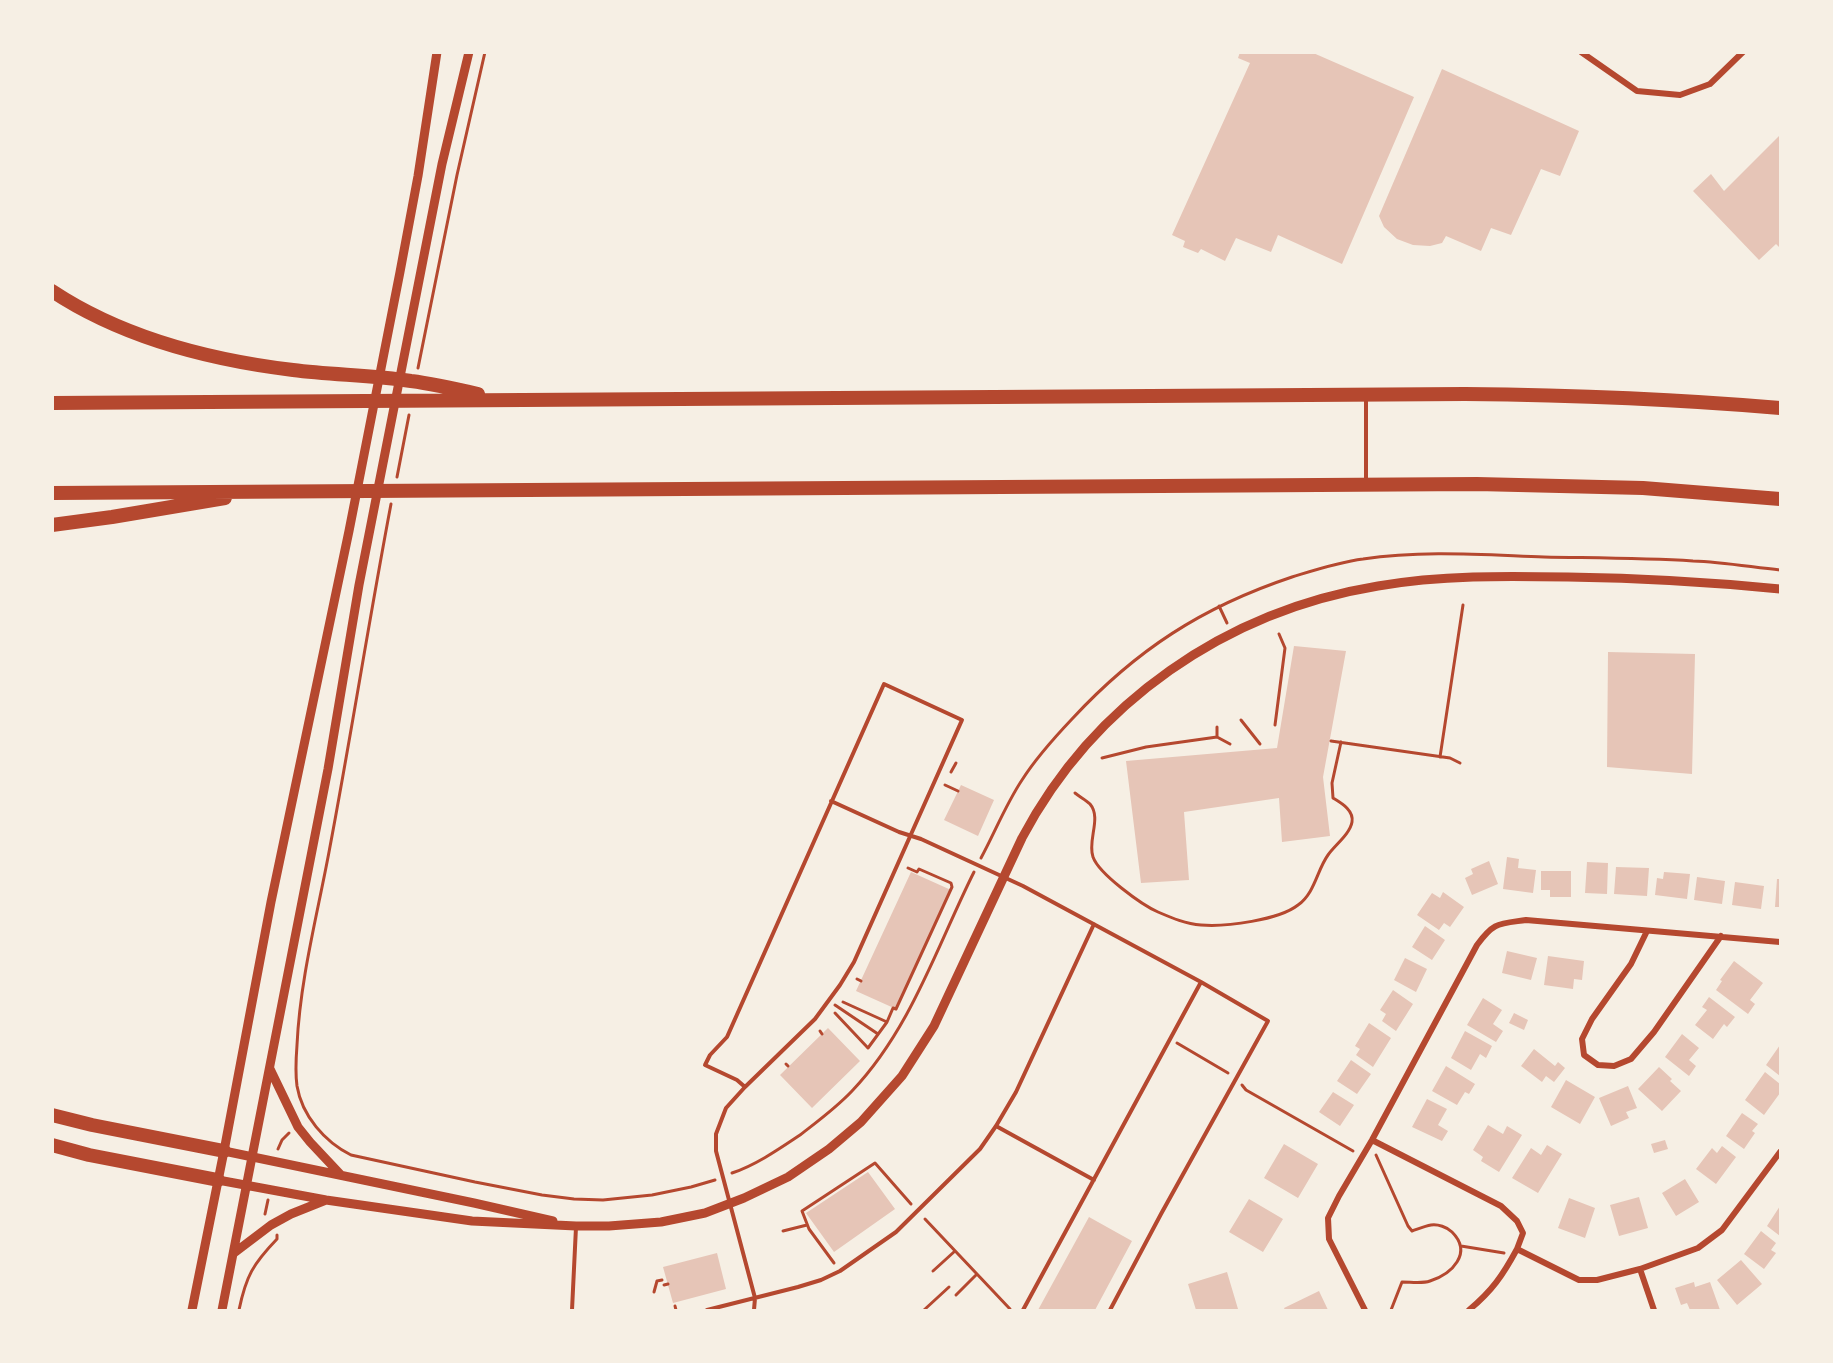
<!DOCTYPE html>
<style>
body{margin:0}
#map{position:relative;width:1833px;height:1363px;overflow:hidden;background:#f6efe4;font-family:Overpass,sans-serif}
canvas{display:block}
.frame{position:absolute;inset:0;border:54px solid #f6efe4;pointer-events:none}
</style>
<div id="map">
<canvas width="1833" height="1363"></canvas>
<div class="frame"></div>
</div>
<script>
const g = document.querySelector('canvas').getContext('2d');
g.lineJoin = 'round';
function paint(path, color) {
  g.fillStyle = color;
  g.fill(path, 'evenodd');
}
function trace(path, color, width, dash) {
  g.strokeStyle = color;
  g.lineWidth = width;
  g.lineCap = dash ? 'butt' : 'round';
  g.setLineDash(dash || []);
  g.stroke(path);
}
const building = new Path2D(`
 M1240 52H1311L1414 97 1342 264 1278 235 1271 252 1236 238 1225 261 1201 249 1198 253 1183 247 1185 241 1172 235 1250 63 1238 58Z
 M1442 69 1579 131 1560 176 1541 169 1511 235 1491 228 1481 251 1446 236 1442 243 1430 246 1413 245 1397 239 1384 227 1379 216Z
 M1780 135V248L1776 244 1759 260 1693 191 1711 174 1724 191Z
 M1294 646 1346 651 1323 777 1330 836 1282 842 1279 798 1184 812 1189 880 1141 883 1126 761 1277 748Z
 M1608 652 1695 654 1692 774 1607 767Z
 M961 785 994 800 978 836 944 820Z
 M1507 857 1519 859 1518 868 1536 870 1533 893 1503 889Z
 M1489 861 1498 884 1472 895 1465 878 1473 874 1471 869Z
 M1587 862 1608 863 1607 894 1585 893Z
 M1616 867 1649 868 1647 896 1614 894Z
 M1541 871H1571V897H1550V890H1541Z
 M911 872 951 890 896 1009 856 991Z
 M1664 872 1690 874 1687 899 1655 895 1657 878 1663 879Z
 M1697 877 1725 881 1722 904 1694 900Z
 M1777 879H1780V907H1775Z
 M1735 882 1764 886 1761 909 1732 905Z
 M1443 892 1464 907 1450 927 1444 923 1439 930 1417 915 1432 893 1440 898Z
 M1425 926 1445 940 1432 960 1412 947Z
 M1507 951 1537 958 1531 980 1502 973Z
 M1548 956 1584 961 1582 980 1574 979 1573 989 1544 985Z
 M1405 958 1427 969 1416 992 1394 980Z
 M1734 961 1763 983 1750 1000 1755 1004 1748 1014 1716 990 1722 981 1720 980Z
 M1393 990 1413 1004 1396 1031 1382 1021 1386 1014 1380 1010Z
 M1709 997 1735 1017 1727 1027 1724 1024 1713 1039 1695 1025 1707 1010 1702 1007Z
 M1483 998 1502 1010 1493 1024 1503 1031 1496 1042 1467 1025Z
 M1514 1013 1528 1020 1524 1030 1509 1023Z
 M1369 1023 1391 1038 1373 1067 1356 1055 1360 1049 1355 1046Z
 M828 1028 860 1061 812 1108 780 1075Z
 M1465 1031 1492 1046 1486 1058 1480 1054 1471 1070 1451 1058Z
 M1682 1034 1699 1048 1689 1060 1696 1066 1689 1076 1665 1057Z
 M1780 1045V1076L1766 1065Z
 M1534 1049 1555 1066 1558 1062 1565 1068 1554 1082 1546 1076 1542 1082 1521 1066Z
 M1351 1060 1371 1074 1357 1094 1337 1081Z
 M1446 1066 1475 1084 1469 1094 1465 1092 1457 1105 1432 1091Z
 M1659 1067 1672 1079 1670 1081 1681 1091 1662 1111 1638 1089Z
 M1765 1072 1780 1084V1093L1764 1115 1745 1100Z
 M1566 1080 1595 1097 1580 1124 1551 1107Z
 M1628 1086 1637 1108 1626 1112 1629 1118 1611 1126 1599 1098Z
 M1333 1092 1354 1105 1340 1126 1319 1112Z
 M1427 1099 1447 1109 1438 1125 1448 1131 1442 1141 1412 1127Z
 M1742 1113 1758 1124 1752 1131 1755 1133 1744 1149 1726 1136Z
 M1488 1125 1503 1134 1507 1126 1522 1135 1499 1172 1481 1161 1483 1157 1473 1150Z
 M1665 1140 1668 1149 1654 1153 1651 1144Z
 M1284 1144 1318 1164 1298 1198 1264 1178Z
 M1547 1145 1562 1154 1538 1193 1512 1178 1531 1148 1541 1155Z
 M1722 1146 1736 1157 1716 1184 1696 1169 1712 1148 1717 1153Z
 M868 1172 895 1209 834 1252 806 1213Z
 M1685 1179 1699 1202 1676 1216 1662 1193Z
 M1639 1197 1648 1228 1619 1236 1610 1205Z
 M1569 1198 1595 1208 1585 1238 1558 1228Z
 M1249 1199 1283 1219 1263 1252 1229 1232Z
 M1780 1206V1236L1767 1226Z
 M1089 1217 1132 1241 1095 1310H1038Z
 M1761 1231 1776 1243 1771 1250 1776 1253 1764 1269 1744 1254Z
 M717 1253 726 1289 673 1303 663 1267Z
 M1741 1260 1762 1284 1737 1305 1717 1280Z
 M1227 1272 1238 1309 1196 1310 1188 1284Z
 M1694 1282 1695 1287 1710 1282 1720 1310H1690L1687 1303 1681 1305 1675 1288Z
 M1319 1291 1328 1310H1285L1284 1308Z`);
const path = new Path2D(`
 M418 368 457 175 485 52
 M397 477 409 415
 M391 504C369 620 351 736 329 852 317 916 300 980 297 1045 296 1058 295 1072 297 1086 302 1116 325 1142 351 1155L475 1182 542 1195 574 1199 603 1200 652 1195 691 1187 715 1180
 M1219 606 1227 623
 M1241 720 1260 744
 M1275 725 1285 648 1279 634
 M1217 727V737
 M1331 741 1450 758 1460 763
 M1440 757 1463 605
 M1102 758 1146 747 1217 737 1230 744
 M951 772 956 763
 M945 785 958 791
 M1075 793C1080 797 1086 800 1090 804 1102 818 1087 841 1093 857 1099 874 1142 905 1158 912 1172 918 1186 924 1201 925 1226 927 1279 920 1298 905 1315 893 1317 870 1328 855 1335 845 1350 834 1352 822 1354 810 1341 803 1333 798L1332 783 1341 742
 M981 858C995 832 1006 804 1022 780 1036 758 1054 738 1072 719 1136 650 1202 607 1292 577 1315 570 1339 562 1363 559 1423 550 1485 555 1544 557 1594 558 1643 558 1693 561 1722 562 1751 567 1780 570
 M857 979 861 981
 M835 1005 878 1034
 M835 1013 868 1048 887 1022 843 1002
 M887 1022 893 1008 896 1009 952 887 951 883 919 869 917 872 908 868
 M820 1031 822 1034
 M1177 1043 1228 1073
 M786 1064 788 1066
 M1242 1085 1246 1090 1353 1151
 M278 1149 282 1140 289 1133
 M1376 1155 1408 1226 1412 1231C1418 1229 1425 1226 1431 1225 1438 1224 1447 1227 1452 1232 1473 1253 1452 1274 1430 1281 1422 1284 1411 1282 1402 1282L1391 1310
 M732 1173C756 1165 779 1149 800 1135 818 1121 836 1108 852 1091 911 1029 937 946 974 872
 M265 1214 268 1200
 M925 1219 1010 1309
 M783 1231 807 1225
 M1461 1246 1504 1253
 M834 1263 809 1229 802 1211 875 1163 911 1204
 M933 1271 955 1251
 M664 1285 668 1284
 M654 1292 657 1281 662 1280
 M956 1295 977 1274
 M675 1306 676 1310
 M239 1310C246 1276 253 1264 277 1239V1235
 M924 1310 949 1287`);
const service = new Path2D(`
 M1366 481V398
 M831 801 899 832 921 839 1023 886 1201 982 1023 1310
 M745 1087 737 1080 705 1065 710 1055 727 1037 884 684 962 720 854 962 840 985 815 1019 745 1087 726 1108 716 1134V1151L755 1298 754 1310
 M996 1126 1094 1180
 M572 1310 576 1227
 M707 1310 798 1287 821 1280 840 1271 896 1232 980 1149 996 1126 1016 1092 1094 924
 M1110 1310 1161 1214 1268 1021 1201 982`);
const minor = new Path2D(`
 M1581 52 1637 91 1680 95 1710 84 1743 52
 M1647 931 1631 964 1592 1019 1582 1039 1584 1055 1598 1065 1614 1066 1631 1059 1654 1032 1721 936
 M1372 1140 1501 1206 1517 1221 1523 1233 1517 1249
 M1640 1269 1654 1310
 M1365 1310 1329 1239 1328 1218 1339 1196 1372 1140 1477 945C1494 922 1498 924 1526 920L1780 942
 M1469 1310C1492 1291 1503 1275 1517 1249L1579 1280H1597L1640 1269 1698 1248 1722 1230 1780 1152`);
const tertiary = new Path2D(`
 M270 1069 298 1127 310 1142 341 1175
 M224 1151 474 1203 553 1221
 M218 1180 326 1200 472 1221 576 1226H609L661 1222 705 1213 744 1198 788 1177 829 1149 861 1122 902 1076 934 1026 1022 838C1094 702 1226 611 1378 586 1441 575 1505 576 1568 577 1639 578 1710 582 1780 589
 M234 1253 271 1225 291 1214 326 1200
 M192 1310 224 1151 271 902 349 531 400 272 418 176 437 52
 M222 1310 328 769 359 585 442 164 469 52`);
const motorway = new Path2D(`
 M52 291C123 338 210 360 293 370 332 375 372 375 411 381 434 384 456 389 478 394
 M52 403 1465 394C1570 395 1675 399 1780 408
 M52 493 1477 484 1643 488 1780 499
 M52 525 112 517 225 498
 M52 1115 92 1125 224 1151
 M52 1145 89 1155 218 1180`);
paint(building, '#e6c5b7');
trace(path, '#b5482f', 3);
trace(service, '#b5482f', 4);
trace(minor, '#b5482f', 6);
trace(tertiary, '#b5482f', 9);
trace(motorway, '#b5482f', 14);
</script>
